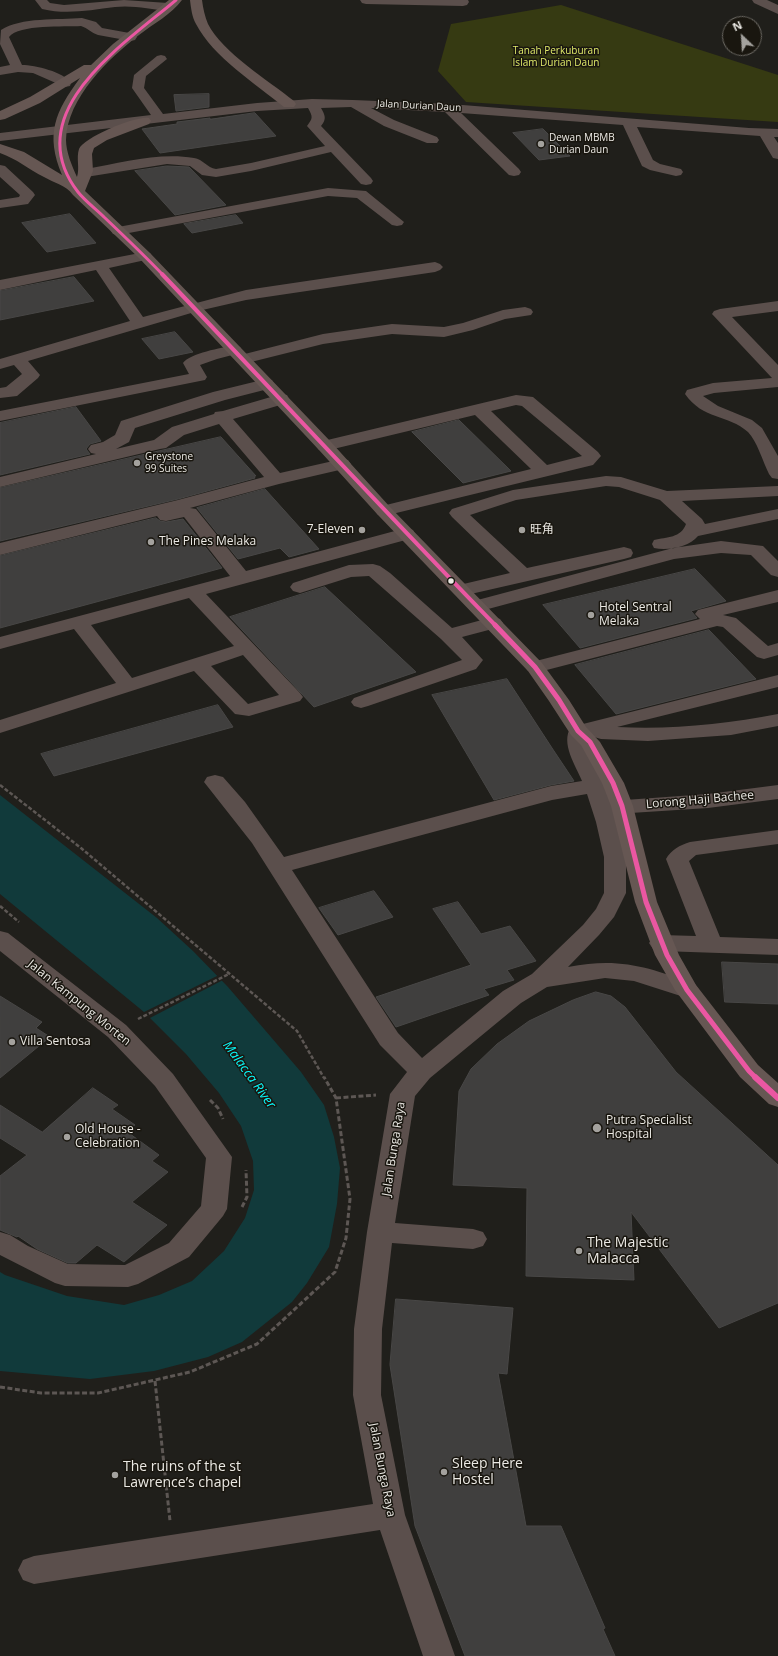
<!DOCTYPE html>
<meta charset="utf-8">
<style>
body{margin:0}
#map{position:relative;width:778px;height:1656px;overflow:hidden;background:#201f1b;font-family:"Open Sans",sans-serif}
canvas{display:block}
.north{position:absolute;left:722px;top:16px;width:40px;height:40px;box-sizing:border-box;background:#19160f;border:1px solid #6d6a64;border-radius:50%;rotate:335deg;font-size:11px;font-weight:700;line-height:16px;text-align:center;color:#ebe9e4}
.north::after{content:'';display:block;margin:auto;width:14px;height:18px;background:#a4a29e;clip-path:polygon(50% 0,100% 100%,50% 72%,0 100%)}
</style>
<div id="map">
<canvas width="778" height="1656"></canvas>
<div class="north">N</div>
</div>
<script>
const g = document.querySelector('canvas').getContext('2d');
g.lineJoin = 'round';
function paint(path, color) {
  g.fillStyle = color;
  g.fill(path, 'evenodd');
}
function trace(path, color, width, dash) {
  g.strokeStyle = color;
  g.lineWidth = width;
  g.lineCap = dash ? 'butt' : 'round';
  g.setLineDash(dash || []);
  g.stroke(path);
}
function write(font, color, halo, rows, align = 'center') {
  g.font = font + ' "Open Sans","Noto Sans SC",sans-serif';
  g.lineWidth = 3;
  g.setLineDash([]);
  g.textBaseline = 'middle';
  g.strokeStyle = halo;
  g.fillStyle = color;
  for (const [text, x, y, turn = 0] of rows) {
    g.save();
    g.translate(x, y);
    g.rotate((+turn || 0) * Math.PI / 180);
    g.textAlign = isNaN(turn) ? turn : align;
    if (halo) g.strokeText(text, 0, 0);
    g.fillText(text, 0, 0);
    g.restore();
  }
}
const green = new Path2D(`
 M561 5 778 75V122L466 102 438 71 451 24Z`);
const water = new Path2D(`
 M0 795 157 918 193 951 228 987 301 1072 324 1105 334 1137 340 1168 337 1204 329 1247 307 1283 292 1302 242 1342 208 1357 154 1371 90 1379 0 1371V1272L5 1275 67 1296 124 1305 159 1295 192 1281 224 1251 245 1218 254 1190 253 1161 241 1126 219 1093 186 1054 144 1012 0 894Z`);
const pier = new Path2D(`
 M219 975 223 980 148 1019 142 1013Z`);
const building = new Path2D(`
 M209 94V107L176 111 174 95Z
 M255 113 276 136 160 153 142 129 177 124V122L210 118V119Z
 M543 129 570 156 539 160 513 133Z
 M167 166 189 167 226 205 175 215 135 171Z
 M70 214 96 243 47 252 22 223Z
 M236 215 243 223 192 233 184 224Z
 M74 277 94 301 0 320V291Z
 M175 332 193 352 159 359 142 339Z
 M76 407 101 441 90 444 86 449 90 454 0 475V423Z
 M459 420 511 471 463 483 412 432Z
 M221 437 256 476H254L255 478 178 499 0 541V488Z
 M265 489 319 549 289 557 280 548 238 559 197 508Z
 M156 518 160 521 166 522 183 519 222 568 0 628V556Z
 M695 569 726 601 691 611 697 618 580 648 543 605Z
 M325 587 416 672 314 707 230 617Z
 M709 630 756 679 616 714 575 665Z
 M507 679 552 748 574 781 551 785 494 800 432 695Z
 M218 705 233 727 54 776 41 754Z
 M374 891 393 917 338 935 319 908Z
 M458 902 481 934 510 926 536 961 507 970 514 980 484 989 489 995 396 1027 376 997 471 965 433 909Z
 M722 962 778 964V1004L725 1002Z
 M596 992 611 996 625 1007 676 1072 778 1165V1303L719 1328 631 1212 634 1280 526 1276 527 1188 453 1185 459 1091 471 1069 497 1044 529 1021 573 1000Z
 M0 996 42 1022 36 1028 50 1037 0 1078Z
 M93 1088 118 1105 112 1109 135 1125 126 1131 159 1155 152 1161 168 1172 132 1202 167 1225 124 1262 97 1245 76 1263H68L37 1249 18 1236 17 1237 0 1230V1176L27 1155 0 1138V1105L42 1132Z
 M396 1299 513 1308 507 1374 498 1373 526 1526H561L605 1628 603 1629 615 1656H465L415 1526 390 1365Z`);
const pathFar1 = new Path2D(`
 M0 785 81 848 297 1031 324 1078
 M0 906 19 922
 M138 1019 229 974`);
const path = new Path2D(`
 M336 1098 376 1095
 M210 1100 218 1108 223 1119
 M242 1207 247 1197 246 1170
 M155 1381 170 1521
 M0 1387 41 1393H98L190 1372 257 1344 335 1272 346 1238 350 1199 336 1098 324 1077`);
const minor = new Path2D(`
 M35 0H47L50 3 64 5 124 0 168 3 172 4 174 7 172 10 168 11C151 9 132 5 115 7 90 10 67 15 42 9Z
 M360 0H468L469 2 467 5 463 6 366 4 362 3Z
 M752 0H767L778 5V14L754 3Z
 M82 18 96 22 102 28 135 34 137 37 135 40 131 41 98 35C91 33 88 28 81 26 65 27 19 24 9 37L22 65C35 65 64 72 71 83L70 86 65 87 33 73 18 72 0 75V67L10 65 0 44 1 30C21 17 58 20 82 18Z
 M161 55 165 56 167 59 146 76 144 88 163 114 257 103 312 99 353 100 450 104 749 128 778 129V137H774L778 143V159L773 158 760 136 637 127 653 160 660 164 681 169 683 172 681 175 676 176 650 170 642 166 623 125 461 113 519 169 521 172 519 175 514 176 509 175 445 112 371 108 394 120 437 137 439 140 437 143H427L384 126 351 107 321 108C325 115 327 119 321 126L371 178 373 181 371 184 366 185 361 184 331 152 251 171 216 177 202 175 190 166 167 164 86 177 81 176 79 173 81 170 86 169C121 163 159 152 194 158 203 159 207 168 216 169L251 163 325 146 307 126C313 118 313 117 308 108L257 111 0 141V133L151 115 132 88 134 75 157 56Z
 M0 165 5 166 33 192 35 195 28 204 0 208V200L19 197 20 195 0 177Z
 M328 188 366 191 404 222 402 225 397 226 392 225 357 198 328 196 118 235 113 234 111 231 113 228 118 227Z
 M145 252 150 253 152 256 150 259 109 268 143 317 246 290 435 262 440 264 443 267 440 270 435 272 246 300 198 311 28 361 40 375 38 378 17 396 0 398V388L6 387 22 374 14 365 0 369V359L130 321 96 270 0 290V280Z
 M778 301V311L732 317 778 365V387L714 393 703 396 718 406 752 420 762 428 778 456V479L772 478 769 474C763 462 757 441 748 432 728 414 703 420 685 394L687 390 713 383 772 378 712 314 714 311 720 309Z
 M525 307 531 309 533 312 531 315 505 319 473 330 444 337 392 334 323 344 243 364 237 362 235 359 237 356 323 334 392 324 444 327 463 323 503 310Z
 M234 345 240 347 242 350 240 353 217 359 200 365 207 377 205 380 0 421V411L189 374 183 363C190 353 222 348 234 345Z
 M266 379 272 380 274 384 272 388 225 400 135 428 129 442 116 449 154 440 172 427 214 414 215 412 223 411 281 394 287 395 289 399 287 403 233 419 280 473 342 459 348 460 351 464 348 468 279 484 190 508 196 509 246 571 406 528 413 530 415 534 413 538 206 594 300 693 303 697 300 701 249 716 235 714 194 671 0 733V720L116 683 74 629 0 649V637L230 576 184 517 166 521 160 520 157 516 0 555V543L178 500 264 477 219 424 184 435 166 448 160 449 0 487V477L96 454 91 453 88 449 91 445 103 442 115 435 121 421 213 392ZM189 598 234 646 132 678 91 625ZM243 655 279 695 248 704 211 666Z
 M516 395 533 397 598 452 601 456 593 465 384 516 378 515 375 511 378 507 531 469 475 415 325 451 319 450 316 446 319 442ZM516 405 522 406 582 456 547 465 491 411Z
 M606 476 621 477 667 491 778 486V496L682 501 702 519 705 524 778 509V519L698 536C689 547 668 551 654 548L652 544 654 540C667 537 681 538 686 524L660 500 619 487 606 486 516 500 470 515 527 568 624 547 631 549 633 553 631 557 624 559 462 596 455 594 452 590 455 586 510 573 452 517 449 513 452 509 513 490Z
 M721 541 763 546 778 561V577L771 575 751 555 721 553 674 559 477 612 470 610 467 606 470 602 673 548Z
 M373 564 380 566 390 573 452 628 493 617 500 619 503 623 500 627 462 637 483 660 476 669 368 706 361 708 354 706 351 702 354 698 462 660 441 639 369 576 351 577 300 593 293 591 290 587 293 583 349 565Z
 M778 590V602L723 615 736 618 768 646 778 643V655L764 659 757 657 723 627 717 626 535 673 528 671 525 667 528 663 700 619 695 614 698 610Z
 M778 675V687L617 727C671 730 725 724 778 714V726L731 735 648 741 601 739 594 737 591 734 588 735 587 744 602 778 608 777 616 779 619 784 616 789 607 791 611 801 708 794 778 785V799L708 808 615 814 626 857V893L614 917 599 935 568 967C620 957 647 967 695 984L699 990 695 996 687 998 634 981 605 978 547 987 521 1003 430 1078 415 1096 395 1223 473 1229 483 1232 487 1239 483 1246 473 1249 392 1243 382 1329 381 1395 405 1515 455 1656H423L380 1530 34 1584 23 1580 18 1570 23 1560 34 1556 373 1504 353 1395 354 1329 367 1232 390 1094 407 1072 380 1045 252 843 204 782 207 777 215 775 223 777 245 802 284 857 551 786 582 781C576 766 560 743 571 727ZM587 794 596 822 604 857V893L596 909 583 925 532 974 503 991 422 1058 398 1033 292 870 552 800Z
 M778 830V844L696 855 689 861 720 937 778 939V955L661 951 653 949 649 943 653 937 661 935 696 936 666 859C671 850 680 845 690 842Z
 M0 931 8 933 126 1025 173 1074 232 1157 227 1209 223 1216 189 1257 138 1284 128 1287 65 1286 55 1283 0 1255V1232L10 1235 28 1246 68 1264 125 1265 169 1243 201 1206 206 1158 155 1086 108 1037 0 951Z`);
const major = new Path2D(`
 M169 0H182C172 14 153 24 139 35 109 58 67 98 66 140 66 152 72 166 77 177 80 168 76 158 79 149 84 137 137 115 149 118L151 121 149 124 107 140 94 148 92 154 93 171 85 191 150 253 331 442 390 507 542 663 569 700 586 727 600 742 624 783 633 806 657 902 679 955 696 985 758 1065 778 1083V1107L769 1104 740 1077 675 990 655 955 635 902 611 806 602 783 581 745 571 735 549 701 528 671 378 515 319 450 140 259 73 195C66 185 54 183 44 177 28 169 17 159 0 153V144L24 152 62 175C45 134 55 112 80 78L40 103 5 119 0 120V111L30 97 84 65H91L113 44Z
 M190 0H202C203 8 205 17 208 24 222 52 269 81 294 101L296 104 294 107H284C256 84 213 57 196 24 192 17 191 8 190 0Z`);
const bus1Far3 = new Path2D(`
 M163 275C144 255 124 236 104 217 96 209 85 201 78 192 17 113 124 44 176 0`);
const bus1Far2 = new Path2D(`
 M162 274C273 391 383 510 496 626`);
const bus1Far1 = new Path2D(`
 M495 625 535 667 559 700 578 731 590 742 613 783 622 806 646 902 667 955 687 990 749 1071 756 1078`);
const bus1 = new Path2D(`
 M755 1077 778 1098`);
const markers = [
 [541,144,4,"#a4a29e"],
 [137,463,4,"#a4a29e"],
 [362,530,4,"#a4a29e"],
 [522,530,4,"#a4a29e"],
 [151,542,4,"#a4a29e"],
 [451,581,3.5,"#ebe9e4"],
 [591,615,4,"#a4a29e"],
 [12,1042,4,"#a4a29e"],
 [597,1128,5,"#a4a29e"],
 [67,1137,4,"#a4a29e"],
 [579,1251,4,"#a4a29e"],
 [444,1472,4,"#a4a29e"],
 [115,1475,4,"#a4a29e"]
];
const farParknames = [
 ["Tanah Perkuburan",556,51],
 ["Islam Durian Daun",556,63]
];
const farStreetnames = [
 ["Jalan Durian Daun",419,106,3]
];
const farPoinames = [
 ["Dewan MBMB",549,138],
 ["Durian Daun",549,150],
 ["Greystone",145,457],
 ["99 Suites",145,469]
];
const poiNames = [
 ["7-Eleven",354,530,"right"],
 ["旺角",530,530],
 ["The Pines Melaka",159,542],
 ["Hotel Sentral",599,608],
 ["Melaka",599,622],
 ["Villa Sentosa",20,1042],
 ["Putra Specialist",606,1121],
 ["Hospital",606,1135],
 ["Old House -",75,1130],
 ["Celebration",75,1144]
];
const streetNames = [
 ["Lorong Haji Bachee",700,800,-5],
 ["Jalan Kampung Morten",79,1003,39],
 ["Jalan Bunga Raya",394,1149,-81],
 ["Jalan Bunga Raya",382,1470,79]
];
const waterNames = [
 ["Malacca River",249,1075,54]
];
const nearPoinames = [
 ["The Majestic",587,1243],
 ["Malacca",587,1259],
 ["Sleep Here",452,1464],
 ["Hostel",452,1480],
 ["The ruins of the st",123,1467],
 ["Lawrence’s chapel",123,1483]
];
paint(green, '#363a12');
paint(water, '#113a3b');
paint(pier, '#201f1b');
paint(building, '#403f3e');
trace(building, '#484746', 1);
trace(pathFar1, '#5d5754', 2.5, [4, 2]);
trace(path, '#5d5754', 3, [5, 2.5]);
paint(minor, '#5b4f4c');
paint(major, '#665753');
trace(bus1Far3, '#ea57a2', 3);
trace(bus1Far2, '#ea57a2', 4);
trace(bus1Far1, '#ea57a2', 5);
trace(bus1, '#ea57a2', 6);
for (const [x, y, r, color] of markers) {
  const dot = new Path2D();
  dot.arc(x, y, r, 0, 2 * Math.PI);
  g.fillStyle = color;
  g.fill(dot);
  trace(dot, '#19160f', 1.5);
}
write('10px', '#e0ea6a', '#19160f', farParknames);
write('10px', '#ebe9e4', '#19160f', farStreetnames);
write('10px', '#ebe9e4', '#19160f', farPoinames, 'left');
write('12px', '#ebe9e4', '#19160f', poiNames, 'left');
write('12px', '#ebe9e4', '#19160f', streetNames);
write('italic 13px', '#08fafc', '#19160f', waterNames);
write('14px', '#ebe9e4', '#19160f', nearPoinames, 'left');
</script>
